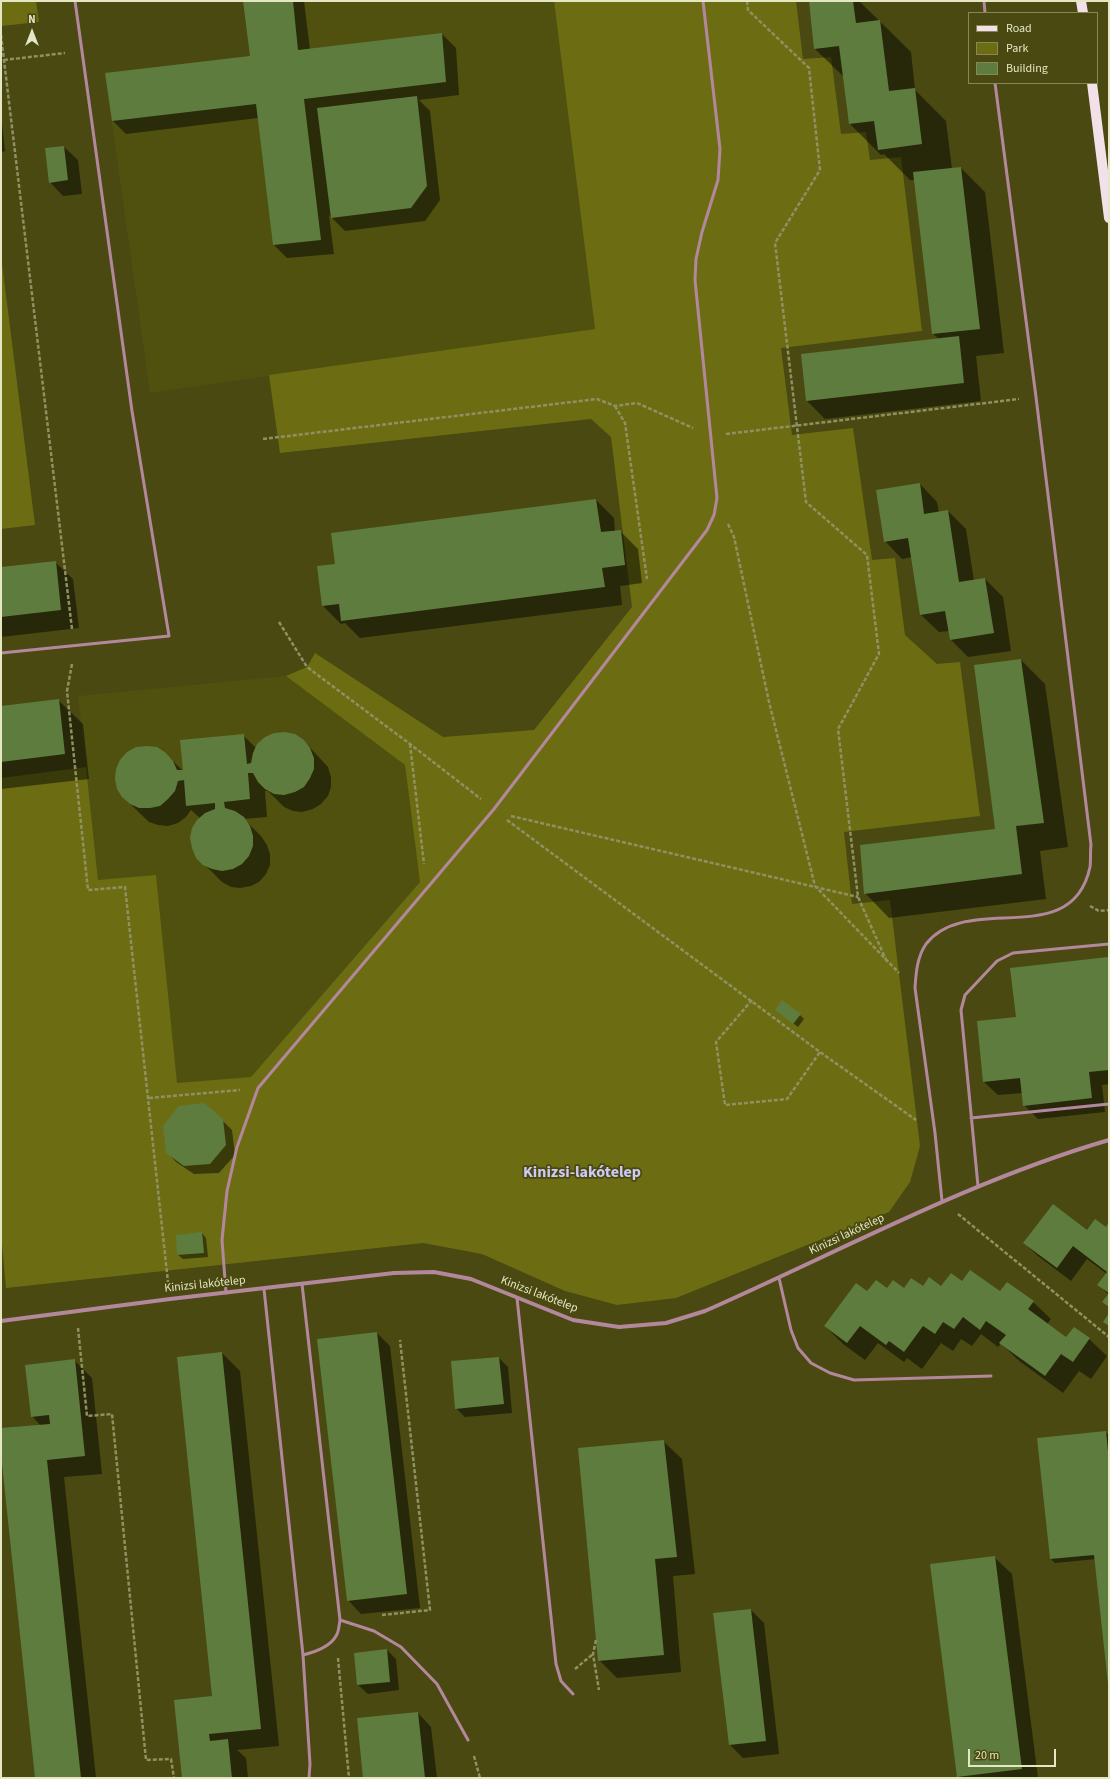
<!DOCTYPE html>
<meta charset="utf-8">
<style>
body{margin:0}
#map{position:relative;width:1110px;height:1779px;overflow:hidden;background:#494911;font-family:"Source Sans 3",sans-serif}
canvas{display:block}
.frame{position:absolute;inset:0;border:2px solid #e5e7c3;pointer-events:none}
.legend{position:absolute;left:968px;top:12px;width:130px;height:72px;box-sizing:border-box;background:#494911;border:1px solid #878858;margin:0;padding:5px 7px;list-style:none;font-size:12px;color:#e5e7c3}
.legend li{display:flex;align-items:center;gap:8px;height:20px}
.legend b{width:20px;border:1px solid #878858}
.north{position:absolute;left:12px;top:12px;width:40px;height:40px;-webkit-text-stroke:3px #494911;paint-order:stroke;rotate:0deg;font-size:11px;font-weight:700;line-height:16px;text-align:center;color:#e5e7c3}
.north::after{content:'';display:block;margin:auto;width:14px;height:18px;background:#e5e7c3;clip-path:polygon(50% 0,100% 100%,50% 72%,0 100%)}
.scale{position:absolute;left:968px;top:1749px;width:88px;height:18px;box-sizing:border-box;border:2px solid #e5e7c3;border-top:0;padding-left:5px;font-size:12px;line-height:14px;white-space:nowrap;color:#e5e7c3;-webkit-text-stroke:3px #494911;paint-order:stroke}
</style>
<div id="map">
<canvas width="1110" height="1779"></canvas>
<div class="frame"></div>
<ul class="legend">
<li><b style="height:5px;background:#f3e1e9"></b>Road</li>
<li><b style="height:11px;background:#6c6d12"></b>Park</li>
<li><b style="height:11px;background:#5e7c3e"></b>Building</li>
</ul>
<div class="north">N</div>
<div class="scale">20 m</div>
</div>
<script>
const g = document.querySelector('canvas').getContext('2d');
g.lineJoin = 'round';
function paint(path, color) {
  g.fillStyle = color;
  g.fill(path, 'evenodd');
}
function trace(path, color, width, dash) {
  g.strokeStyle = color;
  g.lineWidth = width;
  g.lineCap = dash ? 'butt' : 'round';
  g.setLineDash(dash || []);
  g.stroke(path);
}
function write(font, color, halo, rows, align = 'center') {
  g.font = font + ' "Source Sans 3",sans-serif';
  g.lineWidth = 3.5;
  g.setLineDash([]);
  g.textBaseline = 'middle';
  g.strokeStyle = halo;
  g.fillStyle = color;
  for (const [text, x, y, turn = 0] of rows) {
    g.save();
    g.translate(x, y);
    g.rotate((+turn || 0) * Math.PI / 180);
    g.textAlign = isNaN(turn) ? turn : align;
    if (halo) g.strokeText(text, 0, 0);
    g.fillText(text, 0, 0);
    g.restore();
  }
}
const built = new Path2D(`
 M244 1H554L595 329 150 393 105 73 250 56Z
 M286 676 405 765 420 882 251 1077 177 1084 156 876 98 880 78 696Z`);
const green = new Path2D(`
 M1 1H36L39 22 1 26Z
 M554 1H796L803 59 831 57 841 134 866 132 870 160 901 157 922 331 781 348 792 435 853 428 872 560 895 558 905 635 937 664 960 662 980 816 844 832 852 904 890 900 920 1146 910 1182 889 1212 676 1298 617 1305 565 1291 482 1254 423 1243 6 1288 1 1233V778L86 767 98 880 156 875 177 1083 251 1077 420 882 405 765 286 676 307 667 315 653 443 737 534 730 632 607 611 437 591 419 280 453 269 375 595 329Z
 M1 256 35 525 1 529Z`);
const shadow = new Path2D(`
 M245 1H304L310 50 442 34 456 48 459 95 419 100 430 111 440 200 425 221 345 231 329 215 334 254 287 258 274 245 258 118 126 134 112 120 251 57Z
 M810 1H859L911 52 915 90 946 121 952 169 961 168 985 192 1004 353 976 356 981 401 825 419 807 401 802 355 939 339 933 334 915 180H910L884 154 881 155 850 124 844 77 815 49Z
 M1 115 5 151 1 152Z
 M64 147 78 160 82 194 63 196 50 182Z
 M920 484 937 502 939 513 948 511 966 529 974 581 985 579 1003 597 1011 651 968 657 951 640 949 631 939 632 921 615 912 557 902 559 885 541Z
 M596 500 614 518 615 532 620 531 638 549 642 583 620 586 622 605 360 638 345 623 341 624 323 606 336 565Z
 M55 562 73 579 79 628 1 637V568Z
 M1021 660 1045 684 1068 847 1040 851 1046 899 889 918 865 893 996 830Z
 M58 700 83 724 89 779 1 789V707Z
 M243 735 256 748 303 740 328 767 331 777V787L328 796 321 804 313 809 302 812 293 811 284 807 268 791H265L267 817 244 819 261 836 267 845 270 854V865L266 874 259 882 251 886 240 888 231 887 222 882 197 857 200 818 191 810 186 817 178 823 168 826 158 825 149 822 123 797 166 754 184 772Z
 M1107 958 1109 960V1084L1102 1085 1105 1112 1038 1119 1024 1105 1023 1093 998 1095 984 1082 1017 1018Z
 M776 1010 800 1015 804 1019 798 1027Z
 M222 1120 232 1130 235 1155 219 1173 194 1174 176 1162 167 1152Z
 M1109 1224V1295L1099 1285 1107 1274 1087 1259 1071 1281 1038 1256 1024 1243 1106 1228Z
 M202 1233 206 1238 208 1257 183 1259 178 1255Z
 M962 1283 1033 1302 1051 1319 1047 1324 1067 1338 1089 1339 1107 1356 1091 1379 1079 1371 1063 1393 1018 1360 1001 1343 998 1347 981 1334 972 1346 961 1339 953 1351 941 1343 922 1369 907 1358 904 1362 878 1343 865 1360 843 1344 825 1326 868 1292 887 1289 942 1288Z
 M377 1333 390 1346 420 1608 361 1614 348 1600Z
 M222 1353 240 1371 279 1746 237 1750 246 1758 248 1778H183L213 1697Z
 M499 1358 508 1367 512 1413 465 1417 456 1408Z
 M74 1360 92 1378 102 1474 64 1477 96 1778H36L1 1445V1429L41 1426 32 1416Z
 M1105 1432 1109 1435V1684L1096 1559 1055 1563 1051 1559Z
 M664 1442 682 1459 695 1574 673 1576 681 1672 617 1678 599 1660Z
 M994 1557 1012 1574 1038 1778H960L958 1777Z
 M751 1610 764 1623 779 1754 743 1758 730 1745Z
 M387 1650 396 1659 399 1690 368 1694 358 1685Z
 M418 1713 431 1727 437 1778H364Z
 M456 1777 458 1778H443Z`);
const building = new Path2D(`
 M243 1H293L298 50 442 33 446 82 304 99 321 240 273 245 256 104 112 121 105 73 250 56Z
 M809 1H853L856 23 880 20 889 91 915 88 922 144 878 150 874 121 849 124 839 46 814 49Z
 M417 96 427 186 411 208 331 218 317 108Z
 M64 146 68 180 49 183 45 148Z
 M961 167 980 329 932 334 913 172Z
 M959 336 964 383 806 401 801 354Z
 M920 483 924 514 948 510 959 582 985 578 994 633 950 640 945 611 920 615 908 538 884 542 876 490Z
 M596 499 601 532 621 530 625 565 602 568 605 587 341 621 339 604 322 606 317 566 335 564 331 533Z
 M56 561 61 610 1 617V567Z
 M1021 659 1044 823 1016 826 1022 874 864 894 860 845 995 829 974 665Z
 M59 699 65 754 1 762V706Z
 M285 732 295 734 304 740 310 748 314 758V769L310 778 304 787 295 792 284 795 274 794 265 789 258 782 253 773H248L250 799 224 802 225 808 235 811 244 817 250 826 253 836V846L249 856 242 864 233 869 222 871 212 869 203 865 196 858 192 848 190 838 192 828 197 820 205 813 215 809V803L186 806 184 780 178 781 175 791 168 799 160 806 150 808H139L130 804 122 797 117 789 115 779 116 769 120 760 127 752 136 747 147 746 157 747 166 753 173 761 177 770H183L180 740 244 734 247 764 251 763 253 753 257 744 265 737 274 733Z
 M1108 957 1109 970V1070L1089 1072 1092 1098 1023 1106 1020 1078 983 1082 977 1021 1016 1017 1010 968Z
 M782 1000 801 1014 793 1024 775 1010Z
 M204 1103 223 1119 226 1145 210 1164 184 1166 166 1153 163 1126 179 1106Z
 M1053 1204 1087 1230 1095 1219 1106 1227 1109 1222V1293L1097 1285 1107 1272 1073 1246 1057 1268 1023 1243Z
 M202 1232 204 1253 177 1255 176 1235Z
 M970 1270 1000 1291 1007 1282 1034 1301 1028 1309 1066 1337 1074 1327 1090 1338 1073 1362 1061 1354 1045 1376 999 1343 1006 1335 986 1321 980 1330 963 1317 954 1329 943 1322 935 1334 923 1326 904 1352 889 1341 886 1345 860 1326 847 1343 824 1326 856 1283 867 1291 876 1280 887 1288 893 1280 904 1288 911 1278 923 1286 929 1277 941 1286 951 1273 962 1281Z
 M1109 1293V1307L1102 1302Z
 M1109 1313V1326L1103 1322Z
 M377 1332 407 1594 347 1601 317 1339Z
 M222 1352 261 1729 209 1734 210 1741 228 1739 232 1778H182L174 1700 212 1696 177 1357Z
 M499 1357 504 1404 455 1409 451 1361Z
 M75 1359 85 1456 47 1460 81 1778H35L1 1454V1428L50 1424 49 1415 31 1417 25 1365Z
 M1106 1431 1109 1462 1108 1684 1094 1555 1050 1559 1037 1438Z
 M664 1440 677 1557 655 1559 664 1655 598 1661 578 1448Z
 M995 1556 1022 1769 957 1777 930 1564Z
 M751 1609 766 1741 729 1745 713 1613Z
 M387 1649 390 1682 357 1685 354 1653Z
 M418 1712 425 1778H363L357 1718Z`);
const path = new Path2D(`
 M747 1 748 10 809 68 820 170 775 243 806 502 867 555 879 654 838 729 858 897 887 962
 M1 35 72 629
 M4 60 65 53
 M615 406 625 423 647 579
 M726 434 1019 399
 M263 439 597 399 615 406 637 403 693 428
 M728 524 734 537 769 702 815 886 899 973
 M279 622 307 667 410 744 481 799
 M72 664 67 691 88 890 125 887 168 1282
 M410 744 424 864
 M511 816 858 897
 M507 820 820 1052 916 1120
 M1090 906 1099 911 1109 910
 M752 1000 716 1042 725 1105 787 1099 820 1052
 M149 1098 240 1090
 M958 1214 1109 1337
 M78 1328 87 1416 112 1414 146 1760 171 1759 174 1778
 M382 1615 430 1610 400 1340
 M596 1640 593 1654 599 1690
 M338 1658 349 1778
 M575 1669 593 1654
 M474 1756 480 1778`);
const service = new Path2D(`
 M984 1 985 13
 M1 653 169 636 132 411 75 1
 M971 1118 1109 1104
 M978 1186 961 1010 965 995 997 961 1013 953 1109 944
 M942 1201 935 1133 915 988C916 973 917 957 926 944 967 891 1072 952 1090 867 1091 860 1090 852 1091 845L1036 397 995 83
 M779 1278 791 1330 798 1348 811 1363 830 1373 854 1380 991 1376
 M302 1284 340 1620C339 1625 339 1632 336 1636 330 1647 315 1652 303 1655
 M264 1289 303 1655 310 1764 309 1778
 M226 1293 222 1240 227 1191 237 1147 258 1088 494 809 707 530 714 515 717 498 695 280 696 259 702 232 718 180 720 149 703 1
 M517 1298 556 1664 561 1681 573 1694
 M340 1620 374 1631 401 1647 437 1684 468 1740`);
const minor = new Path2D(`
 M1 1321 170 1299 394 1273 434 1272 471 1279 573 1320 619 1327 666 1323 705 1311C839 1252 968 1181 1109 1140`);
const primary = new Path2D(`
 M1081 1 1083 13
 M1092 83 1109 218`);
const streetNames = [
 ["Kinizsi lakótelep",847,1235,-25],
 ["Kinizsi lakótelep",205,1285,-6],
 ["Kinizsi lakótelep",539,1295,21]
];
const districtNames = [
 ["Kinizsi-lakótelep",582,1173]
];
paint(built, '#50510f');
paint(green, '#6c6d12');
paint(shadow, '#0007');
paint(building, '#5e7c3e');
trace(path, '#909162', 2.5, [4, 2]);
trace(service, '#b4889c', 3);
trace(minor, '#b4889c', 4);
trace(primary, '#f3e1e9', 10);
write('12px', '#e5e7c3', '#494911', streetNames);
write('bold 16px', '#cec9f5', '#494911', districtNames);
</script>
